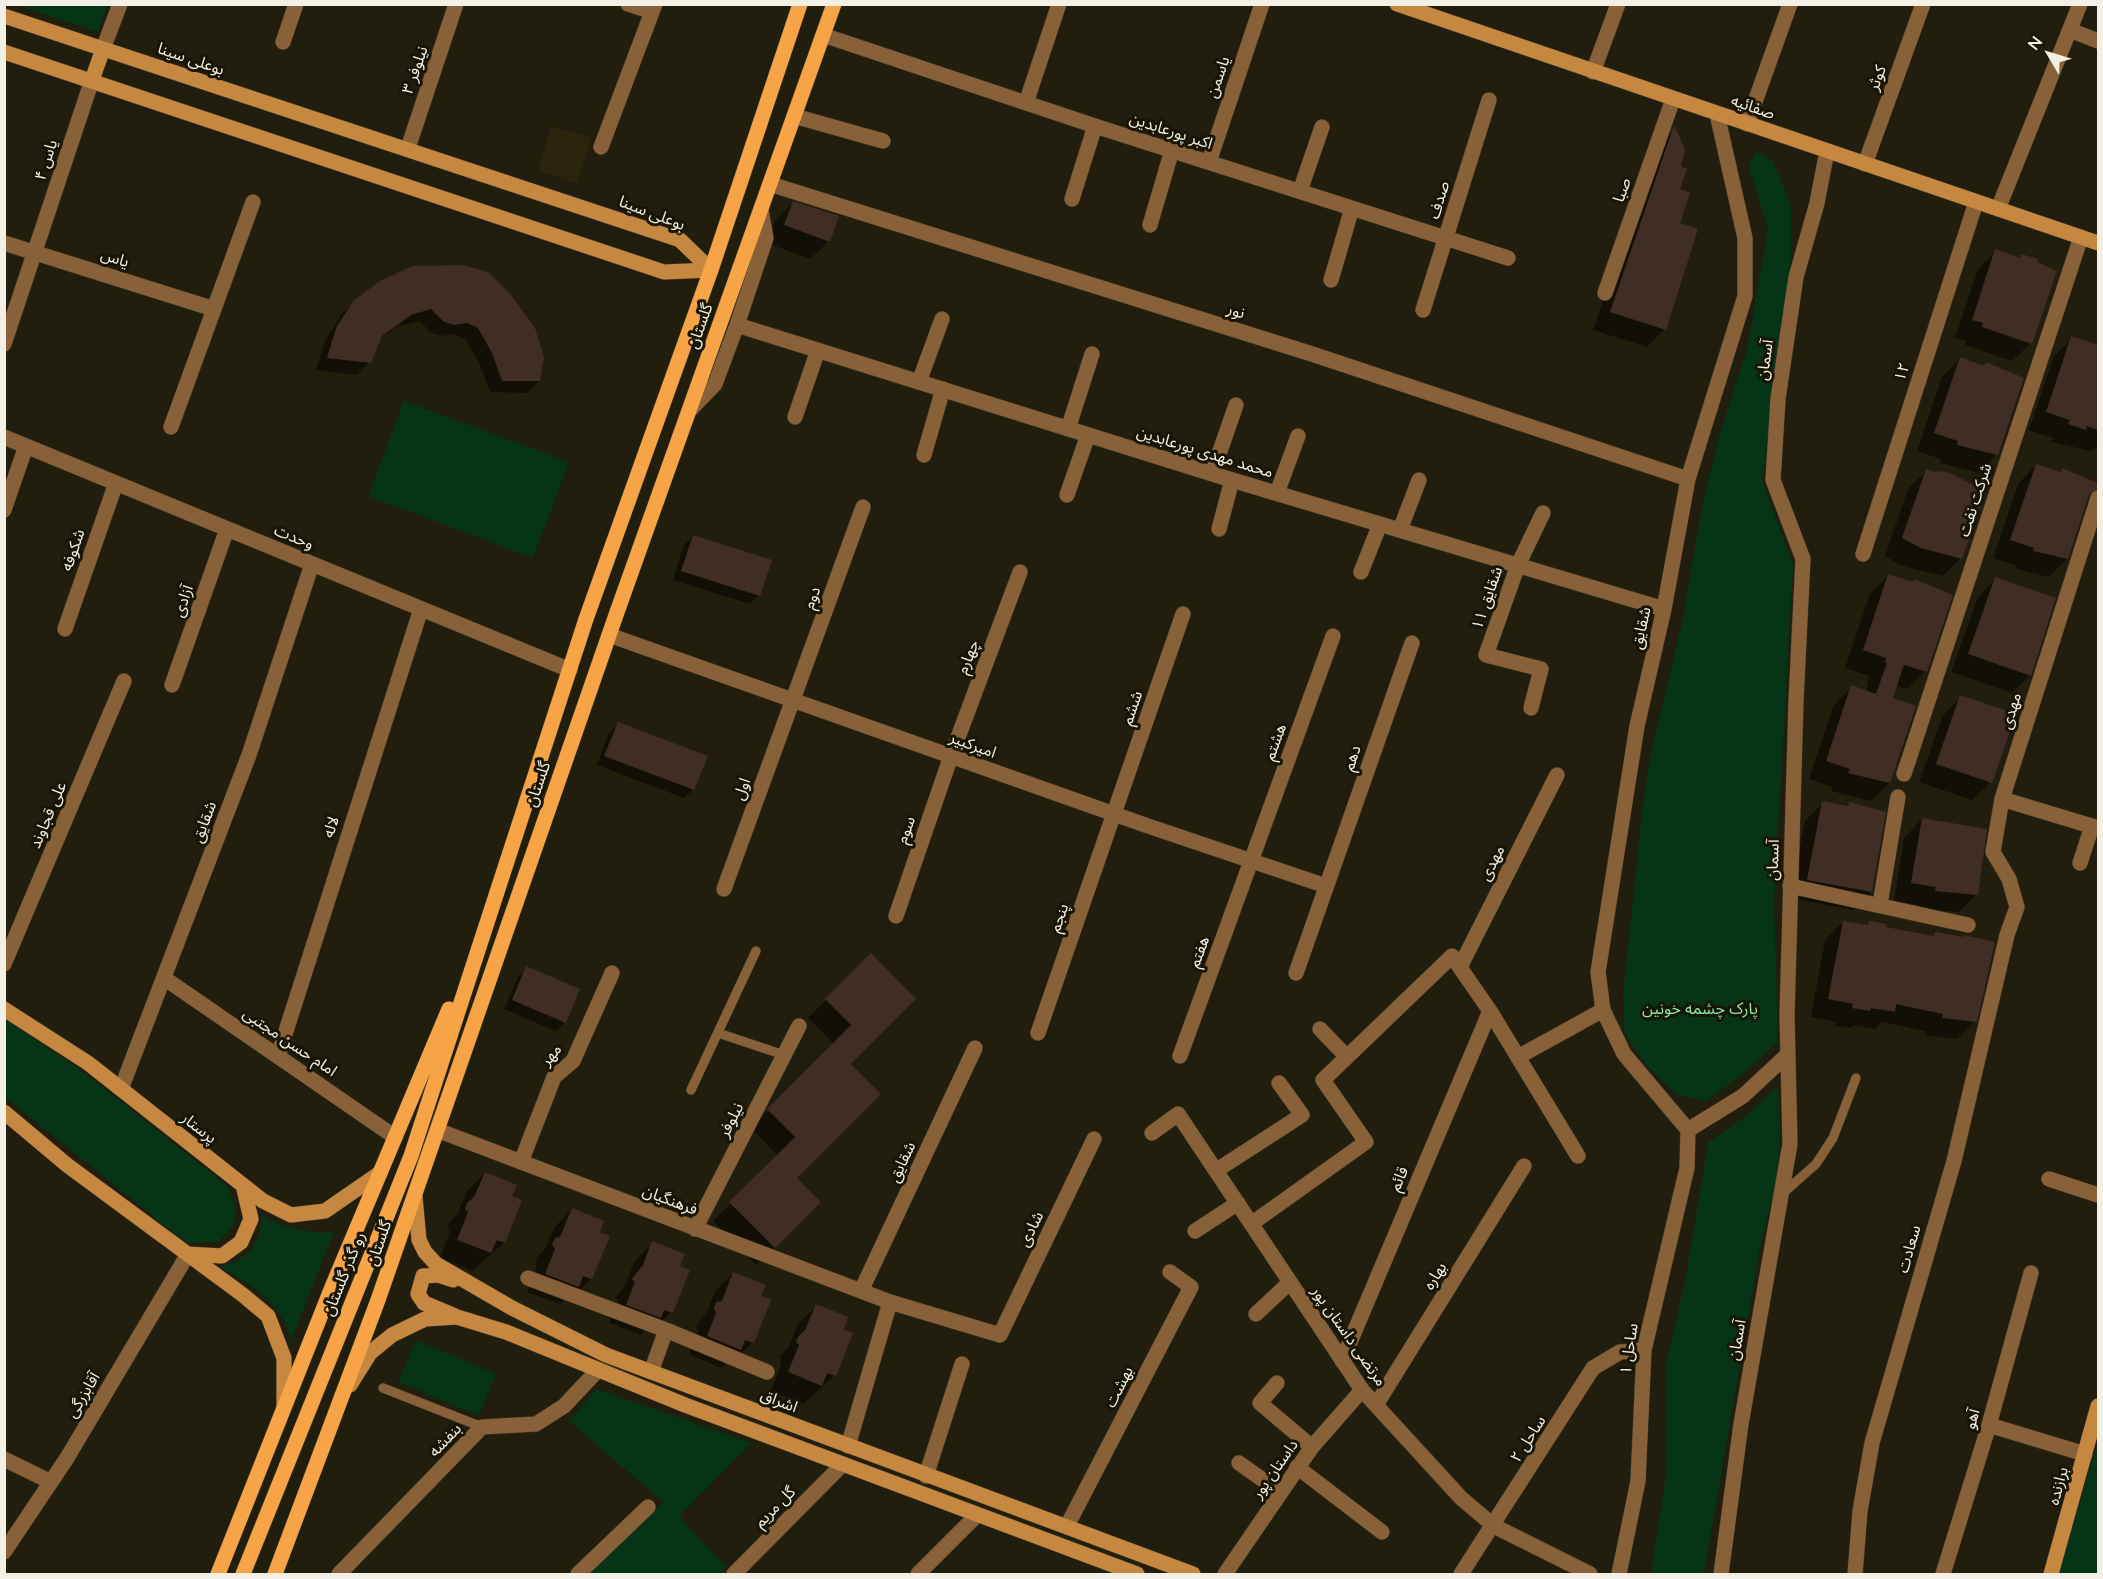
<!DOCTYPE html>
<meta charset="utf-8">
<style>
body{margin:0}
#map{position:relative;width:2103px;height:1579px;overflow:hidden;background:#221e0d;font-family:Lato,sans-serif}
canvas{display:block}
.frame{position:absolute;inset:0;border:6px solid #f2f0e4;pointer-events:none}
.north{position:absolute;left:2019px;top:24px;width:60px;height:60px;-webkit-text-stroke:4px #191505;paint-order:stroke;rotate:308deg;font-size:16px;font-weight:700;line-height:24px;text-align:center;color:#f2f0e4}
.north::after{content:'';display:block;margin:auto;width:21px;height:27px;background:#f2f0e4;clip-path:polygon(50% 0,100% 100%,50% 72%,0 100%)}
</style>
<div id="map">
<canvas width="2103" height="1579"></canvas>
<div class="frame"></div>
<div class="north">N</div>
</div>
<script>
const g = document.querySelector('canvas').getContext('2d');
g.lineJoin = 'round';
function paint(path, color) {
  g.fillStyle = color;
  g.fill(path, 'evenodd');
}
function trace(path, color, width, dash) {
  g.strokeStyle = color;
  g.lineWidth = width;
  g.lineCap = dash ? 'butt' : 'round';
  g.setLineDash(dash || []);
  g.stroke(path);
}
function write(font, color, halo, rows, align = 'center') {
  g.font = font + ' Lato,"Noto Sans Arabic",sans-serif';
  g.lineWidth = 6;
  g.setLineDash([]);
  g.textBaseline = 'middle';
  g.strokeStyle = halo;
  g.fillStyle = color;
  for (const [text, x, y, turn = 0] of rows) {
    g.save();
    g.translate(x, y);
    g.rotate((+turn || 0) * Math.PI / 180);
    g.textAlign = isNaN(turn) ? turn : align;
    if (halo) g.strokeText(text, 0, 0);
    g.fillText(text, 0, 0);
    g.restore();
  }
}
const built = new Path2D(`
 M551 126 591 138 577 183 538 171Z`);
const green = new Path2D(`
 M17 5H107L98 32Z
 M1755 151 1772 160 1791 205V258L1762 481 1793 564 1774 903 1778 1042 1740 1076 1706 1101 1677 1095 1647 1066 1624 1033 1623 994 1642 812 1650 758 1683 618 1703 501 1719 436 1747 349 1768 230 1749 167Z
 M404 401 569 462 533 558 368 496Z
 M5 1019 86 1074 226 1185C239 1211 241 1221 218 1242L186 1243 5 1097Z
 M1778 1086 1780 1147 1776 1183 1761 1242 1704 1574H1651L1665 1481 1666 1364 1686 1276 1708 1143 1746 1116Z
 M262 1215C286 1229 307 1233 334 1232L291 1341C282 1301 252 1287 219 1266 248 1261 260 1245 262 1215Z
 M416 1340 496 1374 479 1416 398 1382Z
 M597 1389 751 1443 679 1517 726 1567 719 1574H588L663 1502 569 1421Z
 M2098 1441V1574H2058Z`);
const shadow = new Path2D(`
 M1674 130 1679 167V190L1665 329 1647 347 1593 330 1655 148Z
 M793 203 829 241 810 259 767 243 775 221Z
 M1996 251 2018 259 2022 255 2031 343 2012 361 1965 345 1966 341 1955 338 1978 269Z
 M413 267 539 381 527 393 490 392 480 365 466 340 454 334 441 336 432 333 419 321 397 326 379 340 369 362 357 375 316 370 325 341 341 315 354 302Z
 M2072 338 2095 346 2098 343V444L2091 451 2051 442 2053 438 2029 430 2054 356Z
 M1960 359 1983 367 1986 363 1997 454 1979 473 1940 463 1941 459 1917 451 1942 377Z
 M2036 465 2059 473 2062 470 2098 485 2085 500 2067 559 2049 577 2016 569 2017 566 1993 558 2018 484Z
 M1926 471 1961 558 1943 576 1902 566 1885 556 1908 489Z
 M693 536 759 595 750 604 673 580 684 545Z
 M1888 576 1911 583 1914 580 1925 671 1907 689 1895 686 1891 699 1889 783 1871 801 1831 791 1832 787 1809 779 1834 705 1852 687 1866 692 1869 676 1845 668 1870 594Z
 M1996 579 2030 675 2012 693 1951 672 1978 597Z
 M1961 697 1991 782 1972 800 1919 782 1943 715Z
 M618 724 693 790 684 798 597 765 609 733Z
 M1823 803 1846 807 1849 804 1871 892 1853 910 1790 898 1805 821Z
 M1922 819 1977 894 1959 912 1918 909V905L1894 901 1904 838Z
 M1843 922 1866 926 1870 923 1884 928 1933 937 1935 934 1975 1021 1957 1039 1925 1035V1031L1882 1022 1875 1029 1854 1025 1851 1028 1835 1026 1836 1022 1811 1017 1825 940Z
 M871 955 848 1064 795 1178 819 1202 756 1265 713 1221 778 1156 751 1128 834 1044 808 1018Z
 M527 968 565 1022 556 1031 504 1009 518 977Z
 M485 1173 510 1197 520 1201 504 1243 472 1271 440 1258 450 1231 448 1228 449 1223 457 1215 467 1191Z
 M572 1209 598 1233 591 1279 573 1297 569 1295 560 1304 527 1292 537 1268 535 1264 537 1257 545 1249 554 1228Z
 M653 1243 678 1267 688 1271 671 1312 653 1331 648 1328 641 1335 609 1323 618 1301 615 1298 625 1285 635 1261Z
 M733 1273 759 1297 769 1301 752 1343 734 1361 730 1359 721 1368 689 1354 699 1331 696 1328 699 1321 707 1313 715 1291Z
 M816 1306 835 1375 803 1404 771 1391 781 1364 780 1356 788 1348 798 1324Z`);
const building = new Path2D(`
 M1674 125 1685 150 1681 166 1687 169 1680 189 1690 193 1680 223 1698 229 1666 330 1610 312Z
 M793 201 839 216 830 242 784 225Z
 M1995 249 2020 258 2021 254 2038 259 2037 262 2057 271 2032 344 1982 327 1983 323 1972 320Z
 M463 265 488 272 511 295 535 328 544 357 540 381H502L492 353 478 328 467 323 454 325 444 322 431 309 411 315 382 336 371 363 327 358 336 328 353 301 380 281 413 266Z
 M2071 336 2098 345V430L2087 426 2086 430 2068 424 2070 420 2046 412Z
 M1960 357 1984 366 1986 362 2024 378 1998 455 1957 445 1958 441 1934 433Z
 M2036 464 2061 472 2062 468 2098 483V489L2089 495 2068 559 2033 551 2034 548 2010 540Z
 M1926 469 1937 473 1938 471 1947 472 1986 491 1962 559 1921 548 1902 538Z
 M693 535 772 560 760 596 681 571Z
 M1888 574 1913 582 1914 579 1953 595 1927 672 1904 665 1893 698 1916 706 1890 783 1848 773 1850 769 1826 761 1851 685 1876 694 1887 663 1885 662 1886 658 1863 650Z
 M1995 577 2056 598 2031 676 1968 654Z
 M1960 695 2016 714 1992 783 1936 764Z
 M618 722 708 756 694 790 604 756Z
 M1822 801 1848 806 1849 802 1886 812 1872 892 1807 880Z
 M1922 818 1987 829 1978 895 1935 891 1936 887 1911 883Z
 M1843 921 1868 925 1869 921 1886 924V927L1934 936 1935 932 1964 937V935L1995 942 1977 1022 1942 1018 1943 1014 1896 1004 1895 1012 1871 1008 1870 1011 1852 1008 1853 1004 1828 999Z
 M871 953 916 999 851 1064 881 1094 797 1178 821 1202 775 1248 729 1202 795 1137 767 1109 851 1025 825 999Z
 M526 966 580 989 566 1023 512 1000Z
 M485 1172 517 1185 512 1196 522 1200 505 1243 497 1240 491 1253 457 1240 468 1212 465 1209 467 1203 474 1197Z
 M572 1208 604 1221 600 1232 610 1236 592 1279 583 1276 579 1287 545 1274 555 1249 552 1245 555 1238 560 1237Z
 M652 1241 685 1254 680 1266 690 1270 673 1313 664 1310 661 1318 626 1305 635 1282 632 1279 643 1265Z
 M733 1272 766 1285 761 1296 771 1300 754 1343 745 1340 741 1350 707 1336 716 1313 714 1309 716 1302 722 1301Z
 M816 1304 848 1317 844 1329 853 1333 836 1376 827 1373 822 1386 788 1372 799 1345 796 1342 798 1337 805 1330Z`);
const lane = new Path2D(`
 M718 1033 784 1055
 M691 1090 756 951
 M1781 1195 1816 1164 1833 1138 1856 1078
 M383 1388 482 1427`);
const street = new Path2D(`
 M628 4 652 12
 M2070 30 2098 41
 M823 35 1095 126 1508 258
 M283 42 296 4
 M103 49 120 4
 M1593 72 1618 4
 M1026 103 1059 4
 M794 116 883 141
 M1747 124 1790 4
 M601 147 655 4
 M408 148 456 4
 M1209 162 1262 4
 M1865 164 1923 4
 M770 184 1312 354 1688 479
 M1300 191 1322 127
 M1072 199 1095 126
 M1998 209 2080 4
 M1150 225 1172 150
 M4 243 214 309
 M1331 280 1352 208
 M1605 293 1673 99
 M1423 310 1489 100
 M737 325 1232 480 1664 609
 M4 344 92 80
 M919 382 942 319
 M690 410 715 384 737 325 766 238 761 210
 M795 417 818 350
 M171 427 253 202
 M1068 429 1092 354
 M4 437 570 670
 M924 455 943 389
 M1212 474 1236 405
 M1277 493 1298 436
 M1067 495 1088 435
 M4 510 26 446
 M1219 529 1232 480
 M1400 530 1419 480
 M1863 554 1976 202
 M1361 572 1380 524
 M65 629 116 483
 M609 635 1148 826 1326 886
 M172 685 227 529
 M1531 708 1541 669 1486 655 1518 565 1543 513
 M1904 774 2081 237
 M2002 799 2098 828
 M2080 863 2092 826
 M1790 886 1968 925
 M724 889 863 507
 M1880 904 1898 797
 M896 916 951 756 1020 572
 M4 964 124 681
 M1460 967 1557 775
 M1296 973 1412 643
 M164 978 395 1137
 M1320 1029 1347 1057
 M1038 1033 1183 614
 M278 1056 421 609
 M1180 1056 1333 636
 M1518 1057 1603 1010
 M121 1089 249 755 312 564
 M437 1130 890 1302 1000 1335 1094 1139
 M1688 1130 1624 1054 1603 1010 1598 972 1637 726 1664 609 1688 479 1745 296V238L1717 114
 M1688 1130 1743 1096 1786 1056
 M1152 1133 1178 1114 1362 1390 1461 1498 1494 1526 1590 1574
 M521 1162 554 1077 573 1061 612 973
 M1217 1170 1302 1115 1279 1083
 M2049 1179 2098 1195
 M1251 1224 1366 1142 1323 1080 1452 956 1490 1011 1578 1156
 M695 1229 799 1026
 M1195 1231 1238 1203
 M528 1278 666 1330 767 1372
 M861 1291 975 1048
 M1256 1314 1289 1283
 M1342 1361 1490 1011
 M651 1372 666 1330
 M1277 1383 1260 1403 1312 1447
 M1376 1405 1524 1166
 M1989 1425 2085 1454
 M848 1446 890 1302
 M4 1459 51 1482
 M1239 1463 1280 1492
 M1297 1467 1382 1532
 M926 1476 962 1364
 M1067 1526 1191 1287 1170 1272
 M4 1552 67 1458 188 1254
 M339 1574 482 1427 536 1424 564 1406 597 1371
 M578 1574 648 1507
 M734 1574 842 1465
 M918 1574 977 1515
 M1225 1574 1312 1447 1362 1390
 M1461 1574 1593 1368 1620 1352 1644 1350
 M1619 1574 1638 1481 1644 1350 1687 1168 1688 1130
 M1721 1574 1741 1424 1790 1144 1787 1015 1796 701 1803 559 1773 480 1778 399 1796 277 1817 203 1827 151
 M1855 1574 1860 1511 1872 1443 1954 1161 2007 935 2017 907 2009 879 1993 852 2002 799 2098 498
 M1943 1574 1989 1425 2031 1273`);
const secondary = new Path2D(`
 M1397 4 2098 243
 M4 16 680 240 711 270
 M4 52 664 272 711 270
 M92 80 103 49
 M4 1009 88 1063 263 1201 291 1215 325 1211 380 1173
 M4 1112 67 1165 243 1295 268 1316 284 1358V1405
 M415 1196 419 1240 425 1252 436 1264 512 1308 606 1355 1193 1574
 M188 1254 222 1256 241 1242 251 1219 243 1185
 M453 1280 438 1275 423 1276 418 1294 424 1303 455 1316
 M350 1385 370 1353 392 1335 425 1319 457 1317 506 1332 685 1405 1137 1574
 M2051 1574 2098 1406`);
const primary = new Path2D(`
 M218 1574 332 1287 449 1009
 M243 1574 411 1156 586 619 711 270 800 4
 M275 1574 378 1300 616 615 834 4`);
const streetNames = [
 ["بوعلی سینا",191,59,19],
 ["نیلوفر ۳",415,70,-71],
 ["یاسمن",1218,77,-71],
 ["کوثر",1877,78,-70],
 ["صفائیه",1753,107,19],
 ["اکبر پورعابدین",1171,131,18],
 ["یاس ۴",46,160,-72],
 ["صبا",1622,190,-71],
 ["صدف",1439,200,-73],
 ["بوعلی سینا",652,213,21],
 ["یاس",115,258,18],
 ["نور",1236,311,18],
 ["گلستان",700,326,-70],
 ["آسمان",1765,360,-82],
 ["۱۲",1902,372,-72],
 ["محمد مهدی پورعابدین",1205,452,17],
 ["شرکت نفت",1975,500,-72],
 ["وحدت",294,537,22],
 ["شکوفه",73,550,-71],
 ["دوم",812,598,-71],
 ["شقایق ۱۱",1487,598,-71],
 ["آزادی",183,601,-71],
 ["شقایق",1641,628,-77],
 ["چهارم",968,657,-69],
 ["ششم",1132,708,-71],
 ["مهدی",2011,711,-73],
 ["هشتم",1275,742,-70],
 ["امیرکبیر",973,745,20],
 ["دهم",1352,758,-71],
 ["گلستان",538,784,-71],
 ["اول",742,789,-70],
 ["علی قجاوند",48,815,-67],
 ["شقایق",204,822,-69],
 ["لاله",331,827,-72],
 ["سوم",906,830,-71],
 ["آسمان",1773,860,-88],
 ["مهدی",1492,863,-63],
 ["پنجم",1059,918,-71],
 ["هفتم",1199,952,-70],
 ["امام حسن مجتبی",290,1042,34],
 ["مهر",551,1055,-51],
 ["نیلوفر",731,1120,-63],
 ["پرستار",199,1128,38],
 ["شقایق",902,1162,-65],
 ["قائم",1399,1179,-67],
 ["فرهنگیان",670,1200,21],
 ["شادی",1031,1229,-64],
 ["گلستان",379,1243,-71],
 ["سعادت",1909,1249,-74],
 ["رو گذر گلستان",344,1274,-68],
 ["بهاره",1435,1276,-58],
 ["مرتضی داستان پور",1349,1336,55],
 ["آسمان",1737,1340,-80],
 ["ساحل ۱",1629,1349,-82],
 ["بهشت",1119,1387,-63],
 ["آقابزرگی",83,1395,-59],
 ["اشراق",779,1401,21],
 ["آهو",1972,1419,-74],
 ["ساحل ۲",1528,1439,-58],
 ["بنفشه",445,1440,-46],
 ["داستان پور",1275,1469,-55],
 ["برازنده",2058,1486,-75],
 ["گل مریم",775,1507,-45]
];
const parkNames = [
 ["پارک چشمه خونین",1700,1009]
];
paint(built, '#2a250c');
paint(green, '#063417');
paint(shadow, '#0007');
paint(building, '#402e25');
trace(lane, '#3f3b2b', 10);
trace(street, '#3f3b2b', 16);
trace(secondary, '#3f3b2b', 16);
trace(primary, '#3f3b2b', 16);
trace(lane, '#896138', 9);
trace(street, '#896138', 15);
trace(secondary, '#c68740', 15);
trace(primary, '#f6a445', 15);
write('16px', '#f2f0e4', '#191505', streetNames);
write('16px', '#86eba0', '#191505', parkNames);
</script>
